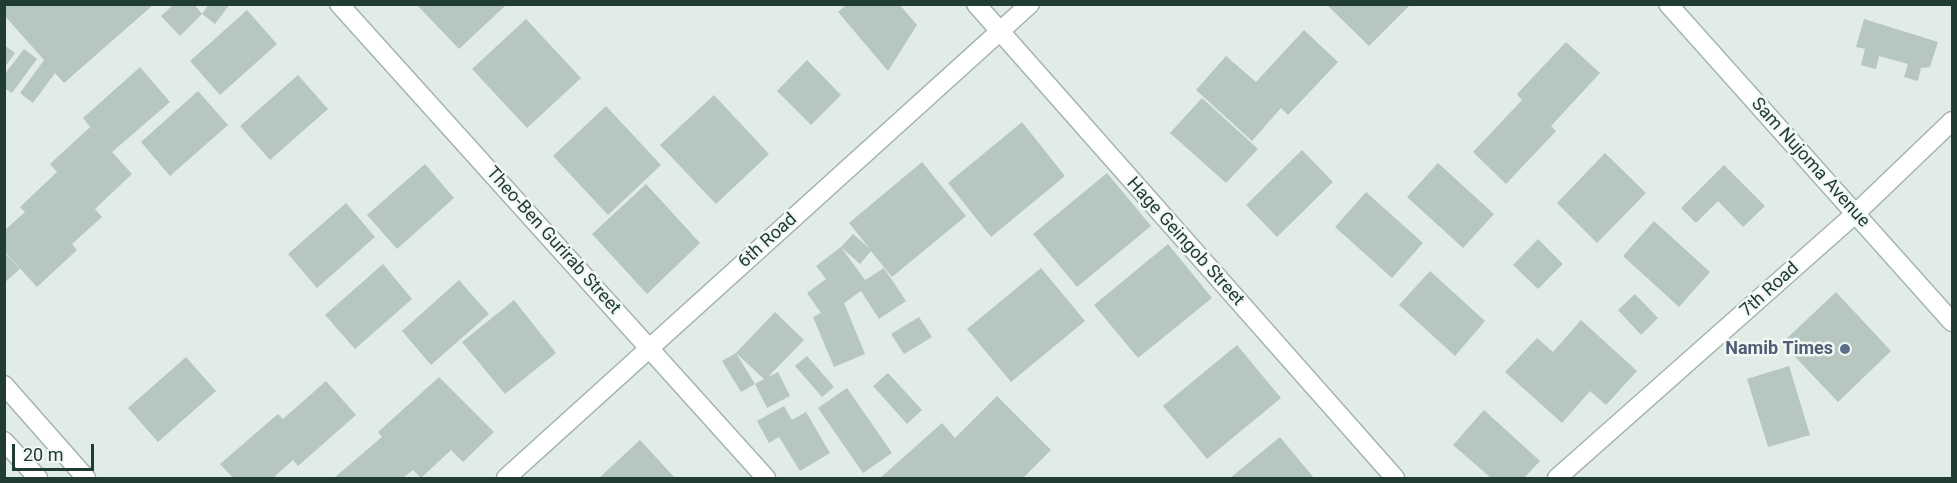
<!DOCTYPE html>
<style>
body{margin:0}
#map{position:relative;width:1957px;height:483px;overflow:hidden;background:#e1ece6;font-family:Roboto,sans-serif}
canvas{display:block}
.frame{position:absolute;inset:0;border:6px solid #213d33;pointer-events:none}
.scale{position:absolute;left:12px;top:444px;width:82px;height:27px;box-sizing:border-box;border:3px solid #213d33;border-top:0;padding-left:8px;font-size:18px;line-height:21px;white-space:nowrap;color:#213d33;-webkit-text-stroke:4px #f2f8f4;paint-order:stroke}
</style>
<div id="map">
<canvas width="1957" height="483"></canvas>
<div class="frame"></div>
<div class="scale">20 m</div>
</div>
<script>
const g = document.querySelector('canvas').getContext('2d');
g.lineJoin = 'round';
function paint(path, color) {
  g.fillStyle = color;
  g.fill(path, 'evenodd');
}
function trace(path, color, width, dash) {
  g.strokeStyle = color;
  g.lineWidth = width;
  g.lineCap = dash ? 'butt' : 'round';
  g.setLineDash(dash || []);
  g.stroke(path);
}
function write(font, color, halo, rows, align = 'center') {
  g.font = font + ' Roboto,sans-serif';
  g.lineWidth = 5;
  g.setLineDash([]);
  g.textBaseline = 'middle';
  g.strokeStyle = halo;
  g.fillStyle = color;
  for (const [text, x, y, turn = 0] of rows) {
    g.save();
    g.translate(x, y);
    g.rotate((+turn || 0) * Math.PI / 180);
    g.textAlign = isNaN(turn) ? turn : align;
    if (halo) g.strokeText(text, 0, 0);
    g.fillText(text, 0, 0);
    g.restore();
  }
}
const building = new Path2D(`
 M174 4H194L202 14 209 4H230L215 24 202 14 180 36 161 16Z
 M847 4H899L917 25 888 71 838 12Z
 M4 5H153L64 83 55 73 33 103 20 93 44 60 4 15Z
 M417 5H506L459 49Z
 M1327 5H1410L1369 46Z
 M247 10 277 44 220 95 190 61Z
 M526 19 581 78 527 128 472 69Z
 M1864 19 1938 42 1930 67 1921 68 1918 81 1904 77 1908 64 1879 56 1876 69 1861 65 1865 49 1856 47Z
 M1304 30 1338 62 1288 115 1281 108 1252 141 1196 90 1226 56 1256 82Z
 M1566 42 1600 73 1551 126 1556 131 1506 184 1473 152 1522 100 1517 94Z
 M4 45 15 53 4 68Z
 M24 49 37 59 12 93 4 88V75Z
 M807 60 841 95 811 125 777 91Z
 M140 67 170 102 112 152 132 174 95 209 102 217 72 244 77 250 37 287 4 251V231L25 212 20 207 57 172 50 164 90 127 97 135 83 118Z
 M298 75 328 109 270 160 240 126Z
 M198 91 228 125 170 176 141 142Z
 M714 95 769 154 716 204 660 145Z
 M1202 98 1258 149 1226 183 1170 133Z
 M606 106 661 165 608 215 553 156Z
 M1022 122 1065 176 991 237 948 183Z
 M1302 150 1333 182 1277 237 1246 205Z
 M1605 153 1646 193 1597 243 1557 203Z
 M922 162 966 216 892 277 871 251 860 264 841 247 853 234 870 249 849 223Z
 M1438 163 1494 214 1463 248 1407 197Z
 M425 164 454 198 397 249 367 215Z
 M1724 165 1765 206 1743 227 1718 201 1696 223 1681 208Z
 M1107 173 1151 226 1077 287 1033 234Z
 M646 184 700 243 647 294 592 234Z
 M1366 192 1423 243 1392 278 1335 227Z
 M346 203 375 237 317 288 288 254Z
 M1654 221 1710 272 1679 307 1623 256Z
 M1538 239 1563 264 1538 289 1513 265Z
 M1168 244 1212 298 1138 358 1094 305Z
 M841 247 865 280 884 268 906 301 879 319 861 291 844 303 865 354 834 367 813 317 821 313 807 293 826 279 816 266Z
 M4 252 20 269 4 283Z
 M383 264 412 299 355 349 325 315Z
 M1041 268 1085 321 1011 382 967 329Z
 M1430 271 1485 321 1455 356 1399 305Z
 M459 280 489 314 431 365 402 331Z
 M1836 292 1891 351 1838 402 1782 343Z
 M1635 294 1658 318 1641 335 1618 310Z
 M514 300 556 353 505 394 462 342Z
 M775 312 804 340 768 377 778 372 790 396 767 408 755 384 764 379 736 353Z
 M919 317 932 337 904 354 891 334Z
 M1581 320 1637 371 1606 405 1590 391 1562 423 1505 372 1537 338 1553 352Z
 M1237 345 1281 398 1207 459 1163 406Z
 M736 353 755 384 741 392 722 361Z
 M807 356 834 387 822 397 795 366Z
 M186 357 216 391 158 442 128 408Z
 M1789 366 1810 435 1768 447 1747 379Z
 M888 373 922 410 907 424 873 386Z
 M439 377 494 432 463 462 451 450 421 478 413 470 403 478H334L382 437 378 432Z
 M326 381 356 415 298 466 293 460 273 478H233L220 464 278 414 283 419Z
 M847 388 892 453 863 473 818 408Z
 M997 396 1051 450 1023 478H880L942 423 955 438Z
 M784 406 792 420 806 412 830 453 800 471 779 437 769 443 757 421Z
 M1484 410 1540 461 1524 478H1491L1453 445Z
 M1280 437 1314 478H1230Z
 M640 440 675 478H599Z`);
const minor = new Path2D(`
 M339 4 766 478
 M976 4 1395 478
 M506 478 1030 4
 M1557 478 1855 214 1952 121`);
const tertiary = new Path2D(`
 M4 385 86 478
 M4 441 38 478`);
const secondary = new Path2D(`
 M1668 4 1952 322`);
const markers = [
 [1845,349,6,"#5c6f8a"]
];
const streetNames = [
 ["Sam Nujoma Avenue",1810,163,48],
 ["Theo-Ben Gurirab Street",553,241,48],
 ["6th Road",768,241,-42],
 ["Hage Geingob Street",1185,242,48],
 ["7th Road",1770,290,-42]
];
const serviceNames = [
 ["Namib Times",1833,349]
];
paint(building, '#b6c7bf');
trace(minor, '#a4b4ad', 21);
trace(tertiary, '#a4b4ad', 21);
trace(secondary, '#9fb8ad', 21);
trace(minor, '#fff', 18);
trace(tertiary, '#fff', 18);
trace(secondary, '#fff', 18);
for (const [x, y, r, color] of markers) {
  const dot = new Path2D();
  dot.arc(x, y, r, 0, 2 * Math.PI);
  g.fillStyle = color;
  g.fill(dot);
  trace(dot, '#f2f8f4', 2);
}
write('18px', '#213d33', '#f2f8f4', streetNames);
write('bold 18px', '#4e5e75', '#f2f8f4', serviceNames, 'right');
</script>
